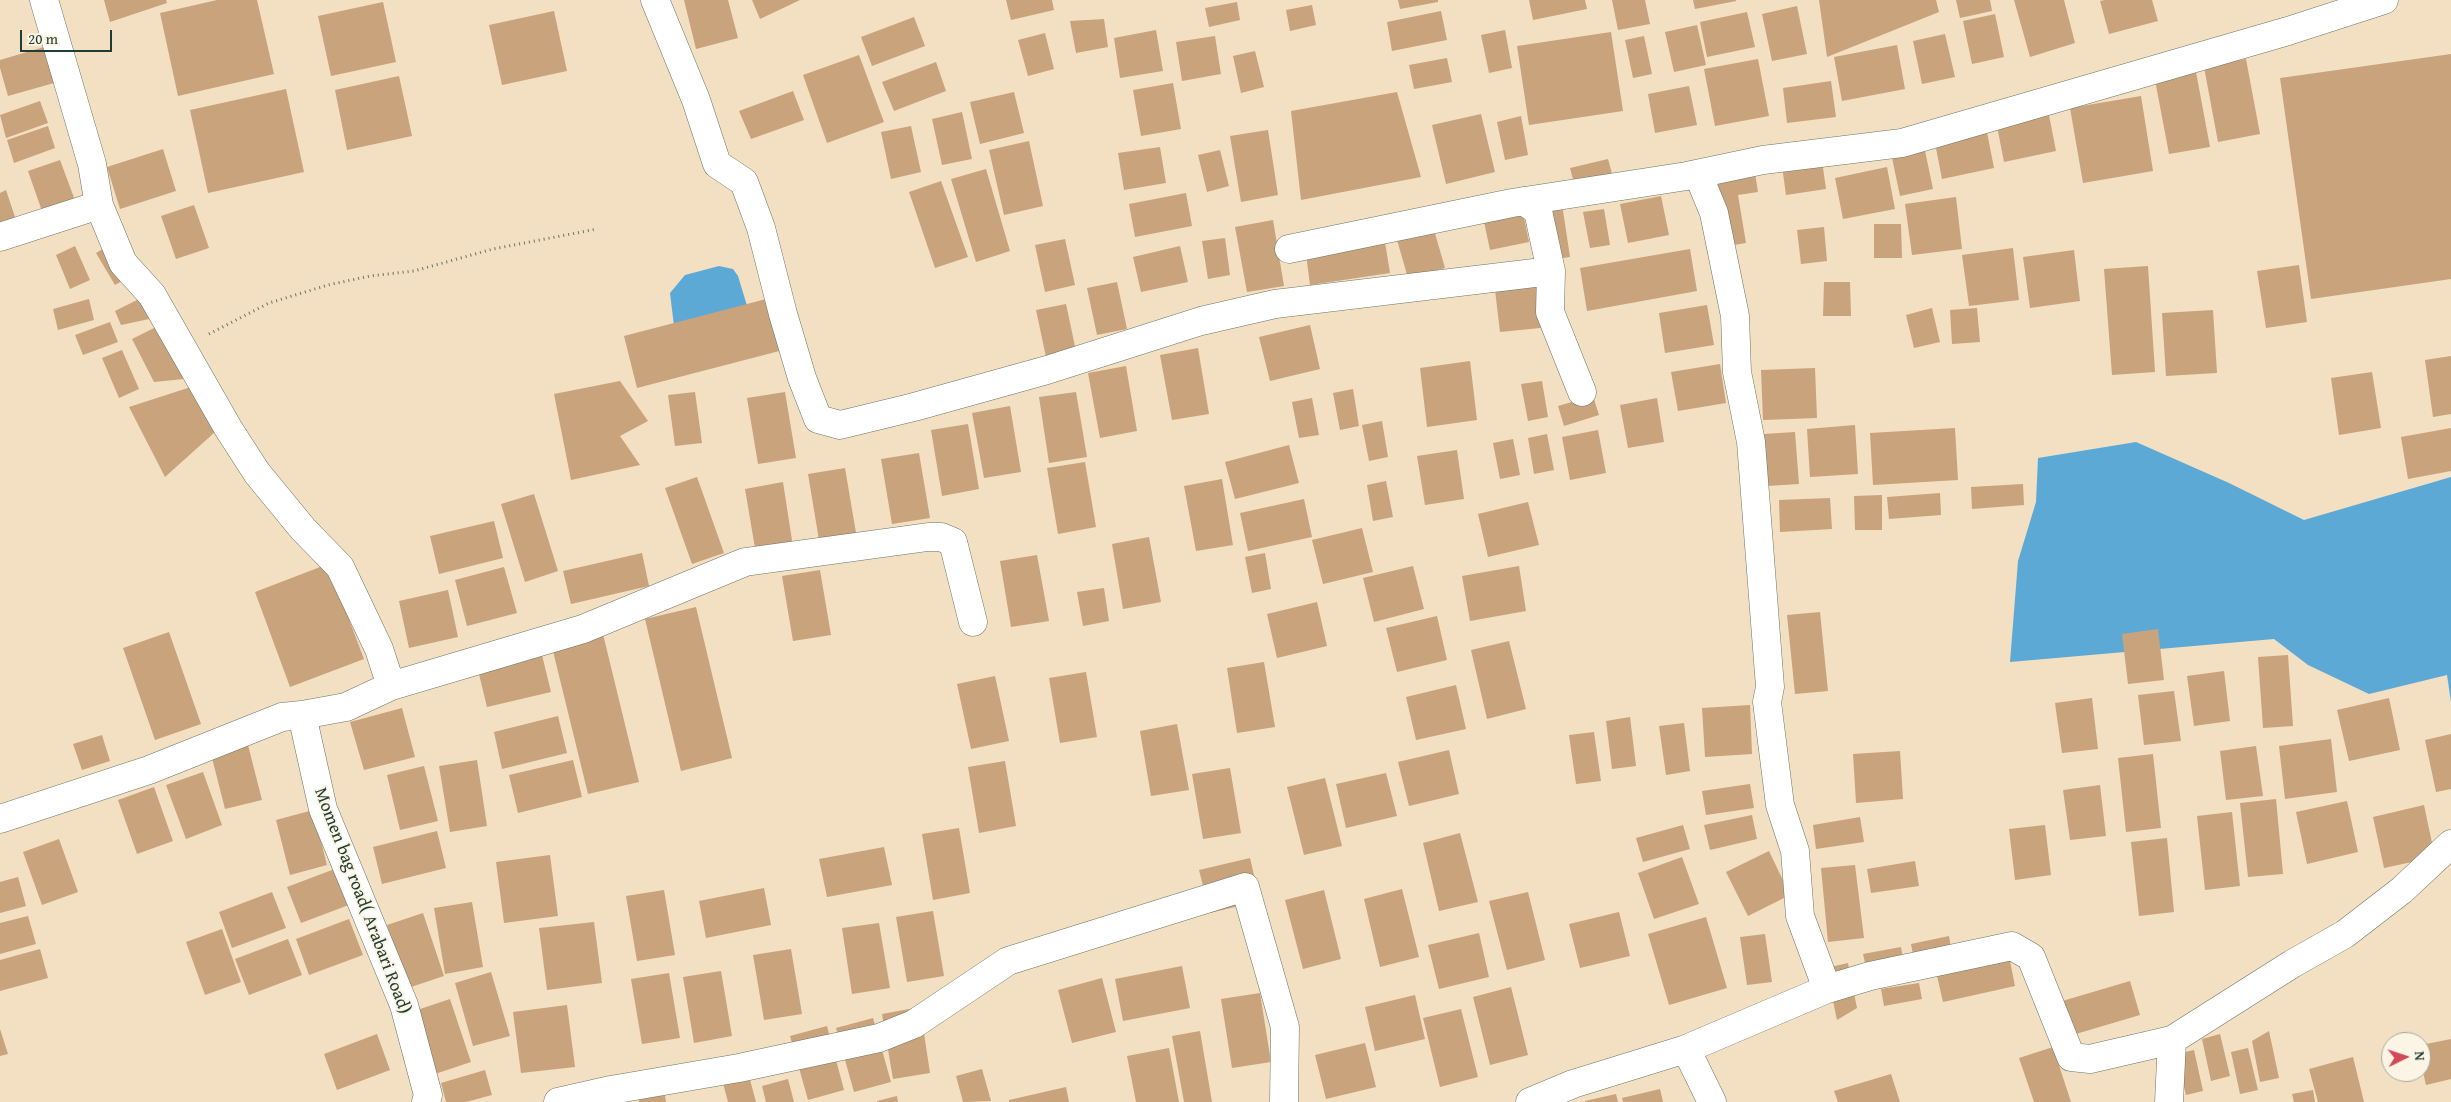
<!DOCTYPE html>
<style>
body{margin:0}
#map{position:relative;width:2451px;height:1102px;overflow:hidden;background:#f3dfc2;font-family:"Gentium Book Plus",serif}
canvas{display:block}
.north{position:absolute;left:2381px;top:1032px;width:50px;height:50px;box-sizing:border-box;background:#fcf5e5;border:1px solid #a4ab9e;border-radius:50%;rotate:86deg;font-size:14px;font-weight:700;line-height:20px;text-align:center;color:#1f3d34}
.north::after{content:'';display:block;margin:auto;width:18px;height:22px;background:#d1495b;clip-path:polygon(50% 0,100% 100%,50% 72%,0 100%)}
.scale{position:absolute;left:20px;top:30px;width:92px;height:22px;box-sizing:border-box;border:2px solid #1f3d34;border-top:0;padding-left:6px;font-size:15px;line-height:18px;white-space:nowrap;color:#1f3d34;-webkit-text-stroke:4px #fcf5e5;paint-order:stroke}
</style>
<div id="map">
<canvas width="2451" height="1102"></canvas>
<div class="north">N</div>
<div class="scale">20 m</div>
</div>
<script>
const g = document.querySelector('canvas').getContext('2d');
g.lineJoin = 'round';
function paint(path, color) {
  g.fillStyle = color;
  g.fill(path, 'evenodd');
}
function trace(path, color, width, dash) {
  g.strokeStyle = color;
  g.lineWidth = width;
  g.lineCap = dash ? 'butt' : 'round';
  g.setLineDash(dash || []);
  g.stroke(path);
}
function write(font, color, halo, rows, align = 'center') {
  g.font = font + ' "Gentium Book Plus",serif';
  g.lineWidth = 4;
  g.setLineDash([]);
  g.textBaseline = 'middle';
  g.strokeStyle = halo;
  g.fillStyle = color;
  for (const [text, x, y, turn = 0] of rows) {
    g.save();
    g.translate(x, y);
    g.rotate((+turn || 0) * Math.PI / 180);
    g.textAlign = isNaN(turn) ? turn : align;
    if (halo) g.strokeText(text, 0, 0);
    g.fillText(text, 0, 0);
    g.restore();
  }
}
const water = new Path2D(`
 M719 266 733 269 738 276 748 309 674 326 670 293 685 275Z
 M2136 442 2229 483 2304 520 2451 477V702L2447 675 2369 694 2308 665 2274 639 2010 662 2018 561 2036 502 2038 458Z`);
const building = new Path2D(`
 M104 0H166L167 3 110 22Z
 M217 0H257L274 74 178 96 160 13Z
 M684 0H728L738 38 696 49Z
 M752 0H800L760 19Z
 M1006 0H1052L1054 10 1011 20Z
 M1398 0H1438V2L1400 9Z
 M1529 0H1585L1587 9 1533 20Z
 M1612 0H1645L1650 24 1618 30Z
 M1693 0H1736V1L1695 9Z
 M1819 0H1936L1939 12 1827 57Z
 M1956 0H1990L1992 11 1960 18Z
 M2014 0H2064L2075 43 2030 57Z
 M2105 0H2152L2158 21 2109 34 2100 1Z
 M383 2 396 62 331 76 318 16Z
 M1237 2 1240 20 1209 27 1205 8Z
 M1312 5 1316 25 1290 31 1286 10Z
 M1797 6 1807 54 1772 61 1762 14Z
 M554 11 567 71 502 85 489 25Z
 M1441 11 1447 40 1392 51 1387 22Z
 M1747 12 1755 47 1707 57 1700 22Z
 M1995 14 2004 57 1972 64 1963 21Z
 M914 17 925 46 872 66 861 37Z
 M1104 19 1108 47 1076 53 1070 21Z
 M1697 25 1706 65 1674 72 1665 32Z
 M1156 30 1163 71 1120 78 1114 38Z
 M1505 30 1512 68 1489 73 1481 35Z
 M1611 32 1623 111 1529 125 1517 46Z
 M1045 33 1054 69 1028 76 1018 40Z
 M1945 34 1955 77 1922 84 1913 41Z
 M1215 36 1221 74 1182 81 1176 42Z
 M1644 36 1652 74 1633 78 1625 40Z
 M1897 45 1905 89 1842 101 1834 57Z
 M44 47 54 83 8 96 0 68V60Z
 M1255 51 1264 87 1241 93 1233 56Z
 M2451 54V279L2311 299 2280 78Z
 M859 55 884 122 827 143 803 75Z
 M1447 58 1452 82 1414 89 1409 65Z
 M1758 59 1769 116 1715 126 1704 69Z
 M2246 59 2260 134 2218 142 2204 67Z
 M936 62 946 91 894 111 882 82Z
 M2196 72 2210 147 2169 154 2155 80Z
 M399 76 412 136 347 150 335 90Z
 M1831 81 1836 117 1787 123 1783 88Z
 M1173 83 1181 129 1141 136 1133 90Z
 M1689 86 1697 125 1655 133 1648 94Z
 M286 89 304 172 208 193 190 110Z
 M793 91 804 120 751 139 739 111Z
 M1014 92 1024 133 980 144 970 102Z
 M1397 92 1421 177 1301 200 1291 111Z
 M2141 96 2153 171 2083 183 2070 108Z
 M40 101 48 123 6 138 0 115Z
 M2048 110 2056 151 2004 162 1996 121Z
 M962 112 972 159 942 165 932 119Z
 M1481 114 1495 172 1446 184 1432 125Z
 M1521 116 1528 155 1505 160 1497 122Z
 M48 126 55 148 14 163 7 140Z
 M911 126 921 172 891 179 881 132Z
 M1986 127 1994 168 1942 179 1934 138Z
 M1268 130 1278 195 1241 202 1230 136Z
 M1029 141 1043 206 1004 215 989 150Z
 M1924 146 1933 189 1900 196 1891 153Z
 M1160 147 1166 183 1124 190 1118 153Z
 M163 149 176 191 120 209 107 167Z
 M1220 150 1229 186 1207 192 1198 155Z
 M1608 159 1613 177 1575 187 1570 168Z
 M60 160 76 203 43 214 28 171Z
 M1822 161 1826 189 1786 195 1782 166Z
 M1887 167 1895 209 1843 219 1835 178Z
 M986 169 1010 251 976 262 951 179Z
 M1755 173 1758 192 1738 195 1746 243 1728 246 1716 179Z
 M941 181 968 257 935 268 909 192Z
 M6 190 18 226 0 232V193Z
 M1186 193 1192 226 1135 237 1129 204Z
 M1661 196 1669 235 1628 243 1620 204Z
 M1956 197 1962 249 1912 255 1905 204Z
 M1562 204 1570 257 1550 260 1542 207Z
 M194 205 209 248 176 259 161 216Z
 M1522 208 1529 242 1490 250 1483 217Z
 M1604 209 1610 245 1590 248 1583 212Z
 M1273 220 1284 286 1247 292 1235 227Z
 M1432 223 1445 268 1408 278 1395 233Z
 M1874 224H1901L1902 258H1874Z
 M1824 227 1827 261 1801 264 1797 230Z
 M1225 238 1230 275 1208 279 1202 241Z
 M1065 239 1075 285 1045 292 1035 245Z
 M115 242 134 274 115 285 96 253Z
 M1385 242 1390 273 1310 285 1306 254Z
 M75 246 90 280 70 289 56 255Z
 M1180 246 1188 282 1141 292 1133 257Z
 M2013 248 2019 300 1969 306 1962 255Z
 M1690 249 1697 291 1587 311 1580 268Z
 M2074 250 2080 301 2030 308 2023 257Z
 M2299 265 2307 322 2266 328 2257 271Z
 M2148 266 2155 372 2112 375 2104 269Z
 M1543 267 1550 327 1500 332 1493 273Z
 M1117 282 1127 329 1097 335 1087 288Z
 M1824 282H1850L1851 316H1823Z
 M145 296 154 318 121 325 115 311Z
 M774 297 787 349 637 388 624 336Z
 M89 299 94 320 58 330 53 309Z
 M1066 304 1076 351 1046 357 1036 310Z
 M1707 305 1714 345 1665 353 1659 313Z
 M1932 308 1940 342 1914 348 1906 315Z
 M1977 308 1980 342 1952 344 1950 310Z
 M2213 310 2217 373 2166 376 2162 313Z
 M110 322 118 342 83 355 75 335Z
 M1310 325 1320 369 1270 381 1259 337Z
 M158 326 184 379 154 382 132 339Z
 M1198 348 1209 414 1172 420 1160 355Z
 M122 350 139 389 119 398 102 358Z
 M2451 356V414L2433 417 2425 360Z
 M1470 361 1477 420 1427 427 1420 368Z
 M1720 364 1726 403 1678 411 1671 372Z
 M1126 366 1137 431 1100 438 1088 373Z
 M1815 368 1817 418 1763 420 1761 370Z
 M2372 372 2381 428 2339 435 2331 378Z
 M620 381 648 421 620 436 640 465 571 480 554 394Z
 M1542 381 1548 417 1528 421 1521 384Z
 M194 386 215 432 165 477 129 407Z
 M1353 389 1359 426 1340 430 1333 393Z
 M695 392 702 443 675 446 668 395Z
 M785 392 796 458 758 464 747 398Z
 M1076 392 1087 457 1049 463 1039 397Z
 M1593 396 1599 415 1564 426 1558 406Z
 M1312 398 1319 435 1299 438 1292 402Z
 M1657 398 1664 442 1628 448 1620 405Z
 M1010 406 1021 472 984 478 972 413Z
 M1382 421 1388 457 1369 461 1362 425Z
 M968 424 979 489 942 496 931 430Z
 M1855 425 1858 474 1810 477 1807 429Z
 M1955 428 1958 480 1873 485 1870 433Z
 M2451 428V471L2408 479 2401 437Z
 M1598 430 1606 473 1570 480 1562 437Z
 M1795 432 1799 484 1767 486 1764 434Z
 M1547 434 1554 470 1534 474 1528 438Z
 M1513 439 1520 475 1500 479 1493 443Z
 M1289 445 1299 483 1235 499 1225 462Z
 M1457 450 1464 499 1425 505 1417 456Z
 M919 453 930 518 892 524 881 459Z
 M1085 462 1096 527 1058 534 1047 468Z
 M845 468 856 533 819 540 808 474Z
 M697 477 724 553 692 564 665 488Z
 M1222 479 1233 545 1196 551 1184 486Z
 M1386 481 1393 517 1373 521 1367 485Z
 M783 482 793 547 756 554 745 489Z
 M2023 484 2024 505 1972 509 1971 487Z
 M1940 493 1941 515 1889 519 1887 497Z
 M534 494 558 571 525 582 501 504Z
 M1882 495V530H1855L1854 496Z
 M1830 498 1832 529 1780 532 1779 500Z
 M1304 499 1312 537 1248 551 1240 513Z
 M1528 502 1539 545 1488 557 1478 514Z
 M494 521 503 558 439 574 430 536Z
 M1362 528 1373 572 1323 584 1312 540Z
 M1149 537 1161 602 1123 609 1112 544Z
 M642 553 649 586 571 604 563 571Z
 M1265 553 1271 589 1252 593 1245 557Z
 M1037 555 1049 621 1011 627 1000 561Z
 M328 564 364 659 290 687 255 592Z
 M1413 566 1424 609 1374 622 1363 578Z
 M1519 566 1526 611 1470 621 1462 576Z
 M504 567 517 613 467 626 455 580Z
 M820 570 831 635 793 641 782 576Z
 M1104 588 1109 621 1083 626 1077 592Z
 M448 590 458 637 409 648 399 601Z
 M1317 602 1327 646 1277 658 1267 614Z
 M696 607 732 758 681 771 645 619Z
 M1820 612 1828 691 1795 694 1787 615Z
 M1437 616 1447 660 1397 672 1386 628Z
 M2158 629 2164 680 2128 684 2122 634Z
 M602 630 639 782 588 794 551 643Z
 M169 632 201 724 155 740 123 648Z
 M1509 641 1526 709 1487 719 1471 650Z
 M542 655 551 692 487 707 478 670Z
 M2288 655 2293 726 2263 728 2258 657Z
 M1264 662 1275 727 1237 733 1227 668Z
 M2224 671 2230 721 2194 726 2187 676Z
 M1086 672 1097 737 1060 743 1049 678Z
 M995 676 1009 741 971 749 957 684Z
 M1456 685 1466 729 1416 740 1406 697Z
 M2174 691 2181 741 2144 745 2138 695Z
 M2092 698 2098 749 2062 753 2055 703Z
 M2389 698 2400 750 2349 761 2337 710Z
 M1750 705 1752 754 1705 757 1702 708Z
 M402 708 415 757 364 770 350 722Z
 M558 716 567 753 502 769 494 732Z
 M1630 717 1636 766 1612 769 1606 721Z
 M1684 723 1690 771 1666 775 1659 726Z
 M1177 724 1189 790 1151 796 1140 731Z
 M1594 732 1601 781 1576 784 1569 735Z
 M2451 734V789L2436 792 2425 740Z
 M102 735 110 761 82 770 73 744Z
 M2331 739 2337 792 2285 799 2279 746Z
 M248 745 262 800 225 809 211 754Z
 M2256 746 2263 796 2226 800 2220 751Z
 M1449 750 1459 794 1409 806 1398 762Z
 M1900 751 1903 799 1856 803 1853 754Z
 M2153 754 2161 828 2126 832 2118 758Z
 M477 760 487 826 450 832 439 766Z
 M573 760 582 797 518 813 509 775Z
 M1005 761 1016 826 979 833 968 767Z
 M424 766 438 821 400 830 387 775Z
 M1230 768 1241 833 1203 839 1192 774Z
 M203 772 222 825 186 839 166 785Z
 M1386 773 1397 816 1346 828 1336 784Z
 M1325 778 1342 846 1304 855 1287 787Z
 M1750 784 1754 808 1706 815 1702 791Z
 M2100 785 2106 836 2070 840 2063 790Z
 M154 787 173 841 137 854 118 800Z
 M2276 799 2283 874 2248 877 2240 803Z
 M2347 801 2358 852 2307 864 2296 812Z
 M2424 805 2435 857 2384 868 2373 817Z
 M313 810 327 865 290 875 276 820Z
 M2232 812 2240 886 2205 890 2197 816Z
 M1752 815 1757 839 1710 850 1704 825Z
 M1860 817 1864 842 1816 849 1813 825Z
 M1683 825 1690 849 1643 862 1636 838Z
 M2045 825 2051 875 2015 880 2009 829Z
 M959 828 970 893 933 900 922 834Z
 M437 831 446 868 382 884 373 847Z
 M1460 833 1478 902 1439 911 1423 843Z
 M2167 838 2174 912 2139 916 2131 842Z
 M59 839 78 892 42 905 23 852Z
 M884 847 892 885 827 897 819 859Z
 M1769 851 1790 895 1748 916 1726 872Z
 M550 855 558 916 504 923 496 862Z
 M1682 857 1699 904 1654 919 1638 873Z
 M1250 858 1260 901 1210 913 1199 870Z
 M1915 861 1919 886 1871 893 1867 869Z
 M1855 865 1864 938 1828 942 1821 868Z
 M340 867 354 903 301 923 287 887Z
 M18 877 26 906 0 913V882Z
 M764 888 771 925 706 938 699 901Z
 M1402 889 1419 957 1380 967 1364 899Z
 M664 890 675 955 637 961 626 896Z
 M1324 890 1341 959 1303 969 1285 900Z
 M272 892 286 928 232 948 219 912Z
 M1528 892 1545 960 1507 970 1489 901Z
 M472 902 483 967 445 974 434 908Z
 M933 911 944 976 907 982 896 917Z
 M1619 912 1630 956 1580 968 1569 924Z
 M423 913 444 976 408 988 387 925Z
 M28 916 36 944 0 954V923Z
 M1706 917 1727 988 1669 1005 1648 934Z
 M349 919 363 955 309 975 296 939Z
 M594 922 602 983 547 990 539 928Z
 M879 923 890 988 852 994 842 928Z
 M222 929 241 982 205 995 186 942Z
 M1479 933 1489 977 1439 989 1428 945Z
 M1765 934 1772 982 1747 985 1740 937Z
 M1949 936 1952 953 1914 960 1911 944Z
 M288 939 302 975 249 995 235 959Z
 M1901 947 1904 964 1867 971 1863 954Z
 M40 949 48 978 0 991V960Z
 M791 949 802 1014 764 1020 753 955Z
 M2008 951 2015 986 1943 1002 1935 967Z
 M1848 963 1857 1008 1837 1020 1826 968Z
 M1182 966 1190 1008 1123 1021 1115 979Z
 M721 971 732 1036 694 1043 683 977Z
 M491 972 510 1036 473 1046 455 983Z
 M669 973 680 1038 642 1044 631 979Z
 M1102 978 1116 1032 1072 1043 1058 990Z
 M2130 981 2140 1015 2069 1036 2059 1002Z
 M1919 983 1922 999 1884 1006 1881 989Z
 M1511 987 1528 1055 1490 1065 1473 997Z
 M1260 993 1271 1062 1232 1068 1221 999Z
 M1415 995 1425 1039 1375 1051 1365 1007Z
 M450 999 471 1062 435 1074 414 1011Z
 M567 1005 575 1067 521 1073 513 1012Z
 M920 1007 930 1073 893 1079 882 1014Z
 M1461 1009 1478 1077 1440 1087 1423 1018Z
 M873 1018 891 1082 854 1092 836 1028Z
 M827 1026 844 1090 808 1100 790 1036Z
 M0 1029 8 1054 0 1056Z
 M1200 1031 1212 1102H1184L1172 1036Z
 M2269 1031 2279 1078 2260 1082 2252 1041Z
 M377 1034 390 1070 337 1090 324 1054Z
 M2220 1034 2230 1076 2211 1081 2202 1039Z
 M2451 1039V1079L2426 1085 2421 1063V1045Z
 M1365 1043 1376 1087 1326 1099 1315 1055Z
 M2053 1047 2071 1102H2034L2019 1058Z
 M1169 1048 1179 1102H1136L1127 1056Z
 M2248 1048 2258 1090 2240 1094 2231 1052Z
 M2194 1050 2203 1091 2186 1095 2176 1054Z
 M2353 1057 2364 1102H2318L2309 1069Z
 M982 1069 991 1101 963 1102 956 1076Z
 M485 1070 492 1095 466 1102H446L441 1083Z
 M661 1071 666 1102H639L634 1076Z
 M1891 1074 1900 1102H1838L1834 1091Z
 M749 1076 756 1102H728L723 1083Z
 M788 1079 794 1102H766L762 1086Z
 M1066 1087 1069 1102H1009V1100Z
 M1660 1089 1663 1102H1623L1622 1098Z
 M2313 1090 2315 1102H2294L2292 1094Z
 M1616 1094 1618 1102H1585V1101Z
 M897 1096 898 1102H877V1101Z`);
const path = new Path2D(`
 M209 334 269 303 328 285 370 276 414 271 493 249 597 229`);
const street = new Path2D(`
 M44 0 92 164 99 205
 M655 0 696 100 717 164 744 182 761 228 783 314 802 378 818 419 840 425 914 407 1047 370 1201 321 1275 304 1551 271 1538 211 1524 201
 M1698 174 1714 213 1735 316 1737 372 1751 442 1770 687 1767 702 1780 805 1795 851 1800 916 1827 989
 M0 237 99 205 123 263 152 295 228 428 257 473 303 529 340 567 379 649 391 686 346 707 302 715 323 809 404 1005 428 1095 426 1102
 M1289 249 1512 203 1687 176 1763 160 1902 143 2288 31 2384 0
 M1551 271 1550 312 1582 392
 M391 686 583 629 745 562 928 537H941L953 542 973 622
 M0 819 149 770 282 717 302 715
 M1686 1049 1712 1102
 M558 1102 611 1090 739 1068 879 1038 914 1024 1008 961 1245 887 1285 1027 1284 1102
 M1530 1102 1573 1084 1686 1049 1827 989 1870 976 2012 946 2031 957 2071 1057 2090 1059 2172 1040 2292 964 2345 934 2402 890 2451 844
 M2169 1102 2172 1040`);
const streetNames = [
 ["Momen bag road( Arabari Road)",362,901,69]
];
paint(water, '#5da9d6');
paint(building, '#c9a37b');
trace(street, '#697666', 29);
trace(path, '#697666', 3, [1, 4]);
trace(street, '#fff', 28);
write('18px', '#1f3d34', '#fcf5e5', streetNames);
</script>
